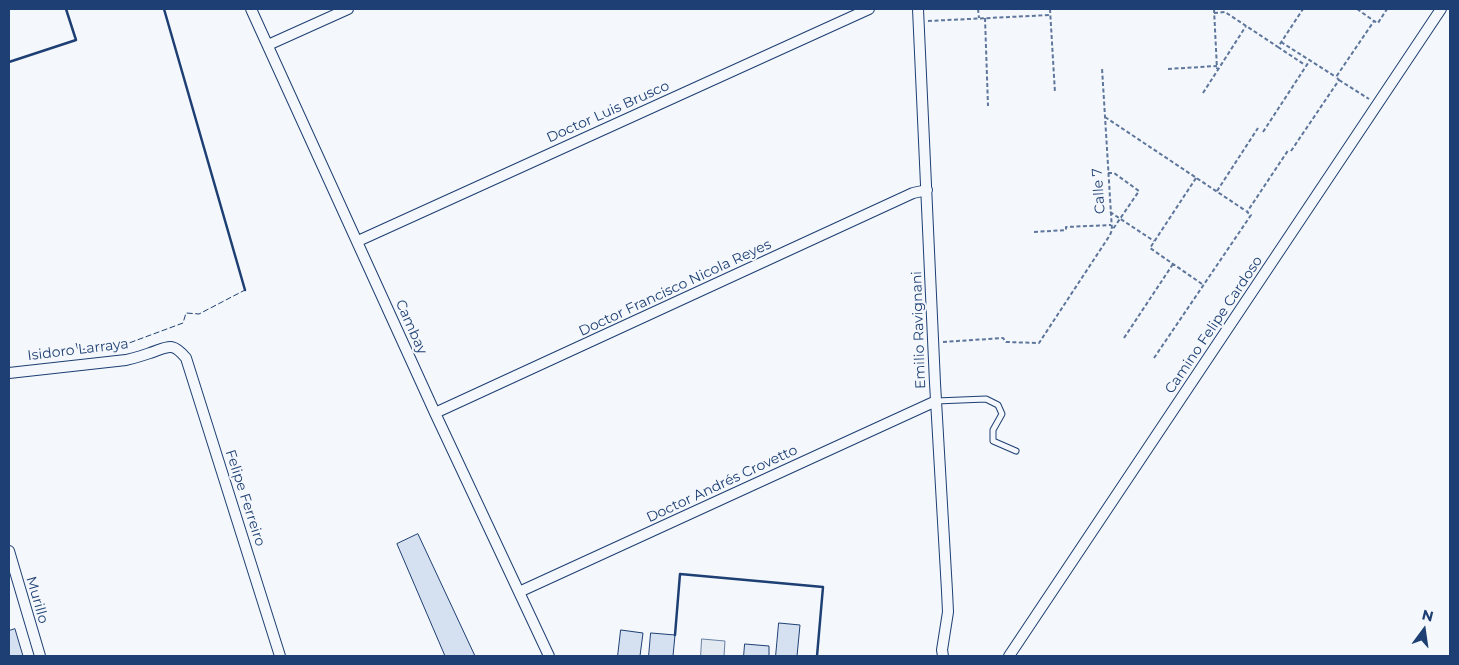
<!DOCTYPE html>
<meta charset="utf-8">
<style>
body{margin:0}
#map{position:relative;width:1459px;height:665px;overflow:hidden;background:#f4f7fb;font-family:Montserrat,sans-serif}
canvas{display:block}
.frame{position:absolute;inset:0;border:10px solid #1d3f73;pointer-events:none}
.north{position:absolute;left:1399px;top:605px;width:50px;height:50px;-webkit-text-stroke:4px #f4f7fb;paint-order:stroke;rotate:14deg;font-size:14px;font-weight:700;line-height:20px;text-align:center;color:#1d3f73}
.north::after{content:'';display:block;margin:auto;width:18px;height:22px;background:#1d3f73;clip-path:polygon(50% 0,100% 100%,50% 72%,0 100%)}
</style>
<div id="map">
<canvas width="1459" height="665"></canvas>
<div class="frame"></div>
<div class="north">N</div>
</div>
<script>
const g = document.querySelector('canvas').getContext('2d');
g.lineJoin = 'round';
function paint(path, color) {
  g.fillStyle = color;
  g.fill(path, 'evenodd');
}
function trace(path, color, width, dash) {
  g.strokeStyle = color;
  g.lineWidth = width;
  g.lineCap = dash ? 'butt' : 'round';
  g.setLineDash(dash || []);
  g.stroke(path);
}
function write(font, color, halo, rows, align = 'center') {
  g.font = font + ' Montserrat,sans-serif';
  g.lineWidth = 4;
  g.setLineDash([]);
  g.textBaseline = 'middle';
  g.strokeStyle = halo;
  g.fillStyle = color;
  for (const [text, x, y, turn = 0] of rows) {
    g.save();
    g.translate(x, y);
    g.rotate((+turn || 0) * Math.PI / 180);
    g.textAlign = isNaN(turn) ? turn : align;
    if (halo) g.strokeText(text, 0, 0);
    g.fillText(text, 0, 0);
    g.restore();
  }
}
const green = new Path2D(`
 M702 639 725 641 724 656H701Z`);
const building = new Path2D(`
 M418 534 475 656H445L397 544Z
 M779 623 800 625 797 656H776Z
 M15 629 23 656H9V631Z
 M621 630 643 633 640 656H618Z
 M651 633 675 635 673 656H649Z
 M745 644 769 646V656H744Z`);
const path = new Path2D(`
 M978 9 979 18
 M1050 9 1055 93
 M1214 9 1217 69
 M1357 9 1374 21
 M1214 13 1225 12 1278 47 1303 9
 M985 18 988 106
 M928 21 1050 15
 M1281 42 1336 77
 M1278 47 1305 65
 M1168 69 1217 66
 M1339 80 1369 99
 M1203 93 1246 26
 M1105 117 1246 211
 M1263 132 1310 60
 M1291 151 1339 80 1336 77 1374 21 1378 23 1387 9
 M1108 173H1114L1139 191 1113 229
 M1196 178 1150 248 1202 284
 M1217 191 1258 128
 M1110 212 1154 241
 M1034 232 1066 230V227L1111 225
 M1124 338 1173 264
 M943 342 1003 338 1006 342 1039 343 1110 235 1112 230 1102 68
 M1154 358 1251 215 1247 212 1289 149`);
const lane = new Path2D(`
 M936 401 986 399 998 405 1002 414 993 430V441L1016 451`);
const street = new Path2D(`
 M251 9 435 413 549 656
 M918 9 935 383 947 591 948 612 942 650 943 656
 M268 45 348 9
 M358 241 869 9
 M9 373 126 360C134 358 142 356 150 353 168 347 172 341 186 358L280 656
 M435 413 913 193 927 190
 M9 551 40 656
 M519 592 936 401
 M1009 656 1441 9`);
const fence = new Path2D(`
 M76 343 78 350 129 343 183 323 186 313 199 314 245 290`);
const wall = new Path2D(`
 M164 9 245 290
 M9 62 76 40 66 9
 M675 635 680 574 823 587 817 656`);
const streetNames = [
 ["Doctor Luis Brusco",608,112,-24],
 ["Calle 7",1099,191,-94],
 ["Doctor Francisco Nicola Reyes",675,288,-25],
 ["Camino Felipe Cardoso",1214,325,-56],
 ["Cambay",411,327,66],
 ["Emilio Ravignani",919,330,-92],
 ["Isidoro Larraya",78,350,-7],
 ["Doctor Andrés Crovetto",722,484,-25],
 ["Felipe Ferreiro",245,498,72],
 ["Murillo",37,600,74]
];
paint(green, '#e3e9f0');
trace(green, '#687fa3', 1);
paint(building, '#d5e0f0');
trace(building, '#1d3f73', 1);
trace(lane, '#1d3f73', 7);
trace(street, '#1d3f73', 12);
trace(path, '#5e769c', 2, [4, 2.5]);
trace(lane, '#f4f7fb', 5);
trace(street, '#f4f7fb', 10);
trace(fence, '#1d3f73', 1, [6, 2.5]);
trace(wall, '#1d3f73', 2.5);
write('14px', '#1d3f73', '#f4f7fb', streetNames);
</script>
